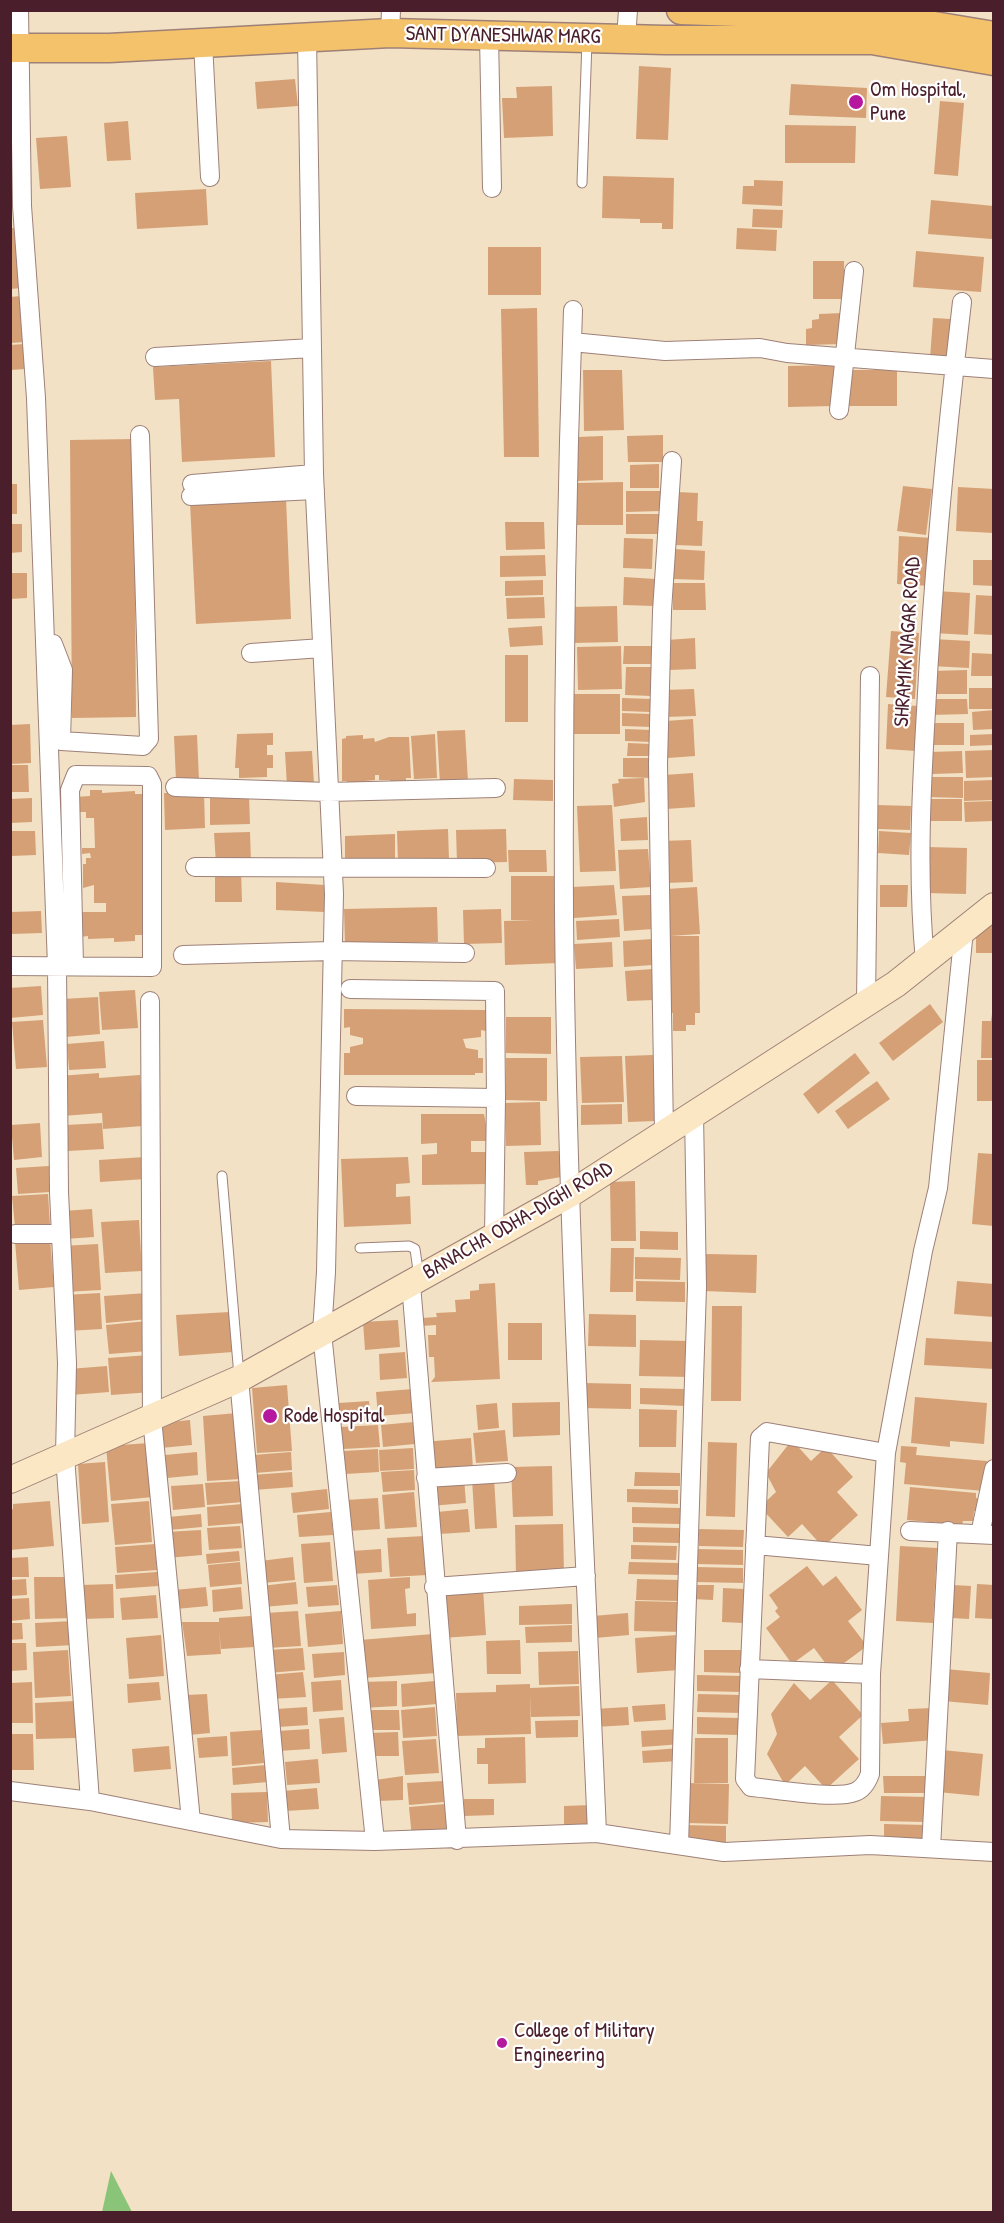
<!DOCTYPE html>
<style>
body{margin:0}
#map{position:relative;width:1004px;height:2223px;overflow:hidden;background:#f2e1c5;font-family:"Patrick Hand",sans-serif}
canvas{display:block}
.frame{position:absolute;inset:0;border:12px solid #4a1f2b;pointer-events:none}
</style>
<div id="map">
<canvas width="1004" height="2223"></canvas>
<div class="frame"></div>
</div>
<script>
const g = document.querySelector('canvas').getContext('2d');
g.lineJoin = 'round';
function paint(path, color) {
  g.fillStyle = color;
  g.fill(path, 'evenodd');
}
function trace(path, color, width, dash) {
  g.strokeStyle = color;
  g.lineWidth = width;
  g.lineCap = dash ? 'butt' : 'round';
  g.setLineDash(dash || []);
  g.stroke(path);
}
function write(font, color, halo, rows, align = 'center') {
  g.font = font + ' "Patrick Hand",sans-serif';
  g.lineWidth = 4.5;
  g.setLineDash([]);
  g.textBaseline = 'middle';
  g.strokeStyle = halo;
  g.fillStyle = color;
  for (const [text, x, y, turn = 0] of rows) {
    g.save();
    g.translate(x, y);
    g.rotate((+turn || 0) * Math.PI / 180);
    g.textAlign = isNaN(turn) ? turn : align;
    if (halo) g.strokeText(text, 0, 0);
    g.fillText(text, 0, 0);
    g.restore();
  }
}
const green = new Path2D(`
 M111 2171 132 2212H102Z`);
const building = new Path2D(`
 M639 66 671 68 668 140 636 139Z
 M295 79 298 106 257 109 255 82Z
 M791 84 867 88 866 118 789 115Z
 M552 86 553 136 504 138 502 98H517L516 87Z
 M940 101 964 103 958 176 934 174Z
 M128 121 131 160 107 161 104 123Z
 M785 125 856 126 855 163H785Z
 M67 136 71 187 40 189 36 138Z
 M603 176 674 178 673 229H662V223H640V219L602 218Z
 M754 180 783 181 782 206 742 204 743 186H754Z
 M206 189 208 225 137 229 135 193Z
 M931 200 994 206 992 239 928 234Z
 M753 209 783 210 782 228 752 227Z
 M10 228H17L22 288 10 289Z
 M737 228 777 230 776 251 736 249Z
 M488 247H541V295H488Z
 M916 251 984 257 981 292 913 287Z
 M813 261H844V299H813Z
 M21 296 25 342 10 343V297Z
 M537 308 539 457H504L501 309Z
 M843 313V344L806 345V329L812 328V320L819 319V314Z
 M933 318 951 319 948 360 930 358Z
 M24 344 25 369 10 370V345Z
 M271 361 275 457 182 462 179 399 155 400 153 367Z
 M834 365V406L788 407V366Z
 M583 370H622L624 430 584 431Z
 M846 370H897V406H847Z
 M663 435V462H628L627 436Z
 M603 436V480L577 481V437Z
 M134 439 136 717 72 718 70 440Z
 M659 464V488H630V465Z
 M623 482V525H577L576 483Z
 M10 484H17V514H10Z
 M903 486 932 489 926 535 897 531Z
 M958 487 994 489V533L956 531Z
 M626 491H662V511L626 512Z
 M677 492 698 493 697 521H703L702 546 675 545Z
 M286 498 291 619 196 624 190 502Z
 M626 514H659V534H626Z
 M505 522H544L545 549 506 550Z
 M10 524H22V552L10 553Z
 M899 536 933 538 930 586 897 584Z
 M624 538 653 539 652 569 623 568Z
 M674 549 705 551 704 580 672 579Z
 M545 555 546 576 500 577V556Z
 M973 560H994V586L973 585Z
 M10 573H27V598L10 599Z
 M624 577 655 579 654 606 623 605Z
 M543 580V595L505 596V581Z
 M673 583H705L706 610H673Z
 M935 591 970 593 968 635 934 633Z
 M976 595 994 596V635L974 634Z
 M544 597 545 618 507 619 506 598Z
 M617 606 618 642 572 643 571 607Z
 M542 626 543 645 510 647 508 628Z
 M891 631 919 633 915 699 886 697Z
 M695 638 696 669 669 670 667 640Z
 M933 639 970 641 969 668 931 666Z
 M621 646 622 689 578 690 577 647Z
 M624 646H651V664H623Z
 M972 653 994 654V676H971Z
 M505 655H528V722H505Z
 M626 667H652V696L625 695Z
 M967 670V694H931V671Z
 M969 688H994V709H969Z
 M694 689 696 716 665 717 664 690Z
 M572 694H620V734H572Z
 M622 698 652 699 651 712 622 711Z
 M930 699H967L968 714 930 715Z
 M888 704 918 706 916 751 886 749Z
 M994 710V729L973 730 972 712Z
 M622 713 652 714V727L622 726Z
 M693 719 695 756 668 758 666 721Z
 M929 723H964V745H929Z
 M30 724 31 763 10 764V725Z
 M625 729 652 730V742L625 741Z
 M465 730 468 782 440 784 437 731Z
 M273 733V745H267V755H273V768H267V777L239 778V768H235L237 734Z
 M435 734 437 778 414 779 411 736Z
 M994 734V745L970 746V735Z
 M197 735 199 780 176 781 174 736Z
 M363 735V739L374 738 375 742 389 737H409L411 778H406V783L390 784V780H379V775H375V780L365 781V785L347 786V781H342V739L346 738V736Z
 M628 743 651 744 650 756H627Z
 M994 750V777L966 778 965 751Z
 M312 751 314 784 287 786 285 752Z
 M962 751 963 773 932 774 930 752Z
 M623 758H651V778L623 777Z
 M10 765H28L29 792H10Z
 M693 773 695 807 666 809 664 775Z
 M927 777H963V798L927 797Z
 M644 778 645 802 614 807 612 784 619 783 618 779Z
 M514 779 553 780V801L513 800Z
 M994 780V800L964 801V781Z
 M90 790H102V793L135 791V794H146V813H142V830H148L149 935H135V941L114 942V938L88 939V936L79 937V912H106V903H94V885L83 888V864H86V858H91L90 853 82 854V848H95L94 818H86V812H74V797L90 796Z
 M204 792 205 828 165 830 164 793Z
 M210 795H249L250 824 210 825Z
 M32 798V822L10 823V799Z
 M929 799H962V821H930Z
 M994 801V821L965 822 964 802Z
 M612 805 616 871 580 872 577 806Z
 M878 805 911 806 910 830 877 829Z
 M647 817 648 840 621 841 620 819Z
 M448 829 449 860 398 862 397 831Z
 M506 829 507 862 457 863 456 830Z
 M10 831H35L36 855 11 856Z
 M879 831 911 833 909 855 878 853Z
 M250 832 251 862 216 864 214 833Z
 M395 834V861L345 862V836Z
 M691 840 693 882 664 883 661 841Z
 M927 847 967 848 966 894 926 893Z
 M648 849 651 887 620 889 618 850Z
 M508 850H546L547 872H509Z
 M215 870H241L242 902H215Z
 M511 876H556L559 963 505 965 504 921 534 920H511Z
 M276 882 325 885V912L276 910Z
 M614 885 617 915 574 918 572 887Z
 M880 885H908L907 907H880Z
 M697 887 700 934 670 936 667 889Z
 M651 895 653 929 624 931 622 896Z
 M437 907 438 942 345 945 344 909Z
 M501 909 502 943 464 944 463 910Z
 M41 911 42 933 11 934V912Z
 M619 919 620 937 577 940 576 921Z
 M994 923V953H976V935Z
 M668 936H699L700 1013H695V1025H686V1031H673V1013H669Z
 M652 939 653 965 624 967 623 941Z
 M612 942 613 967 576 969 574 944Z
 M653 969 655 1000 627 1001 625 971Z
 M41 986 43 1015 10 1018V988Z
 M135 990 138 1028 102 1030 99 992Z
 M98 997 100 1034 65 1037 62 999Z
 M930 1004 943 1022 893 1061 879 1043Z
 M344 1009 486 1010V1031L481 1030V1037L463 1039 466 1048 478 1050V1058H483V1073H475V1075H344V1053H350V1047L363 1044V1038L350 1035V1027L344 1028Z
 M992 1014 994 1058H981L982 1021H991Z
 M506 1017H551V1054L506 1053Z
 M43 1020 47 1067 16 1069 12 1022Z
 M104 1041 106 1068 69 1070 67 1044Z
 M855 1053 870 1073 818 1114 803 1094Z
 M653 1055 655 1121 628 1122 625 1056Z
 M622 1056 624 1102 582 1103 580 1057Z
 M506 1058H547V1101L506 1100Z
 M977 1060H994V1101H977Z
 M99 1073V1078L140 1075 143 1126 103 1129 102 1113 62 1116 59 1076Z
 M877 1081 890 1099 848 1129 835 1111Z
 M540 1102 541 1145 506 1146 505 1103Z
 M622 1104V1124L581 1125V1105Z
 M421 1114H484L489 1141H471V1152H489V1184L422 1185V1155L437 1154V1143L421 1144Z
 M40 1123 42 1157 14 1160 11 1125Z
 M102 1123 104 1149 68 1151 66 1125Z
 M560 1151 561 1177 538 1181V1185H526L524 1152Z
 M978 1153 994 1154V1226L972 1224Z
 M145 1157 146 1179 100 1182 99 1160Z
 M408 1157 410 1183 396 1184V1197L410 1196 411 1224 344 1227 341 1159Z
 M49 1166 50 1192 18 1194 16 1168Z
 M635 1181 636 1241H611L610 1182Z
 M48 1194 50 1225 15 1227 12 1196Z
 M92 1209 94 1237 65 1239 63 1211Z
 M139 1220 142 1271 105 1273 101 1222Z
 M640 1231 678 1232V1250L640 1249Z
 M50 1239 54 1287 19 1290 15 1241Z
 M98 1244 101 1290 65 1292 62 1246Z
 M611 1248H634L633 1292H610Z
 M705 1254 757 1255 756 1293 704 1291Z
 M635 1257 681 1258 680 1280 635 1279Z
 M636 1281 685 1282V1302L636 1301Z
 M957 1281 994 1284V1317L954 1314Z
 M495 1283 500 1379 431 1382 435 1377 434 1357H429L428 1335H436V1325L422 1326V1318L437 1317 436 1313 456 1312 455 1300 470 1299V1291L479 1290V1284Z
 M100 1293 102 1329 67 1331 64 1295Z
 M147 1293 149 1319 106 1323 104 1296Z
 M712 1306H742L741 1401H711Z
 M230 1312 233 1352 179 1356 176 1315Z
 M589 1314 636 1315V1347L588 1346Z
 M398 1320 400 1347 365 1350 363 1322Z
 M147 1321 149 1351 109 1354 106 1325Z
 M508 1323H542V1360H508Z
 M926 1338 994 1342V1369L924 1365Z
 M640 1340 691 1341V1377L639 1376Z
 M405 1352 407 1378 380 1380 379 1354Z
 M149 1355 152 1392 111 1395 108 1358Z
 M107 1366 109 1392 71 1395 69 1369Z
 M583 1383 631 1384V1409L583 1408Z
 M287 1385 292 1451 257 1453 252 1388Z
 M640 1388 685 1389V1406L640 1404Z
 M413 1389 416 1413 378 1416 376 1392Z
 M915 1397 987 1403 984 1444 950 1441V1447L911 1443Z
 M369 1401 371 1420 340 1422 339 1403Z
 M560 1402V1435L513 1437 512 1403Z
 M497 1403 499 1428 478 1430 476 1405Z
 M639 1409 677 1410 676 1447H639Z
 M237 1413 241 1479 207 1481 203 1416Z
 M190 1420 192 1445 161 1448 159 1423Z
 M414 1422 415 1444 383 1447 381 1425Z
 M378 1425 380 1447 343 1449 341 1427Z
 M505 1430 508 1461 476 1463 473 1433Z
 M471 1438 473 1469 426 1472 423 1442Z
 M792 1440 811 1461 826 1447 853 1477 837 1492 858 1515 823 1547 802 1524 788 1537 760 1507 776 1492 766 1473Z
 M708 1442 737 1443 735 1517 706 1516Z
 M149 1443 153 1497 111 1501 106 1446Z
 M901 1446 917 1447 916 1455 987 1461 984 1491 904 1484 906 1463 900 1462Z
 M413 1448 414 1469 380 1471 379 1450Z
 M378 1449 379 1472 345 1474 344 1451Z
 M197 1452 198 1475 167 1478 165 1455Z
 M291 1452 292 1470 255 1473 253 1455Z
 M105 1462 109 1522 82 1524 78 1464Z
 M552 1466 553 1516 513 1517 511 1467Z
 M414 1470 415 1490 383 1492 381 1472Z
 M292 1472 293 1487 254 1490 252 1475Z
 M635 1472 680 1473V1486H634Z
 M464 1478 466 1503 430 1506 428 1480Z
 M494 1478 497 1528 475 1529 472 1479Z
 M242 1481 243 1502 207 1505 205 1483Z
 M203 1484 205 1507 173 1510 171 1486Z
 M910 1487 976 1493V1498L982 1499 981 1511H974L973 1521H963L962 1525 907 1520Z
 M327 1489 329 1509 293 1513 291 1493Z
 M627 1489 678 1490V1504L627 1502Z
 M414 1492 417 1527 385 1529 382 1495Z
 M378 1498 380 1529 348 1531 346 1500Z
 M50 1501 54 1546 10 1550V1510L13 1509V1504Z
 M149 1501 152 1542 115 1545 111 1504Z
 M243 1504 245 1523 208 1526 207 1507Z
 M632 1507 680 1508V1524L632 1523Z
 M468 1509 470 1532 439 1534 437 1512Z
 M331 1512 333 1535 299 1537 297 1515Z
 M201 1514 202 1527 169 1530 168 1517Z
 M563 1524 564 1575 516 1576 515 1525Z
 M240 1526 242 1548 209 1550 207 1528Z
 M633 1527 679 1528V1543L633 1542Z
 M699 1529 744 1530 743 1547 699 1546Z
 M201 1530 202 1555 167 1558 166 1532Z
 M425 1536 427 1575 390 1577 387 1538Z
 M330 1542 333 1581 304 1583 301 1544Z
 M155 1544 157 1570 117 1573 115 1547Z
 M631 1545 677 1546 676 1560 631 1559Z
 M900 1546 937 1548 933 1623 896 1621Z
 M381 1549 382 1572 353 1574 352 1551Z
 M697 1549 743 1550V1565L696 1564Z
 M239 1551 240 1561 207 1564 206 1554Z
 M28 1557 29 1577H10V1558Z
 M293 1557 295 1580 263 1583 260 1561Z
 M240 1562 242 1584 210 1587 208 1565Z
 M629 1562 678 1563V1575L628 1574Z
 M807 1566 823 1586 836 1576 862 1610 848 1621 867 1646 832 1672 814 1648 792 1664 766 1628 780 1617 775 1611 778 1608 769 1595Z
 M696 1567 743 1568V1583L696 1582Z
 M157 1572 158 1586 116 1589 115 1575Z
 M34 1577H72L73 1618 35 1619Z
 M410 1577V1588L405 1589 407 1614 416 1613V1626L371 1629 368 1580Z
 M26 1579 27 1595 10 1596V1580Z
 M637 1579 680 1580V1601L636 1600Z
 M296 1582 298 1604 263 1607 261 1586Z
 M113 1584 114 1618 83 1619 82 1585Z
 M977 1584 994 1585V1619L975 1618Z
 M337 1585 339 1605 308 1607 306 1587Z
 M692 1585H714L713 1600 692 1599Z
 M953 1585 971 1586 969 1619 952 1618Z
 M206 1587 208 1606 176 1609 174 1590Z
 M241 1587 243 1609 213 1612 212 1590Z
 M483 1588 486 1635 442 1638 439 1591Z
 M723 1588 744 1589 743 1623 722 1622Z
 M156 1595 158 1618 122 1620 120 1598Z
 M29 1598 30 1619 10 1621V1599Z
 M635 1601 679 1602 685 1632 634 1631Z
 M572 1604V1624L519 1625V1606Z
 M298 1611 301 1646 268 1648 265 1613Z
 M341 1611 343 1644 308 1647 305 1614Z
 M628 1613 629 1635 595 1638 593 1616Z
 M251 1616 254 1647 221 1649 219 1630 221 1654 187 1656 182 1622H219V1618Z
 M73 1621 74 1645 36 1647 35 1623Z
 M10 1623H22L23 1639 10 1640Z
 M572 1625V1642L526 1643 525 1627Z
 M433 1634 436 1673 363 1678 360 1640Z
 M161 1635 164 1676 129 1679 126 1638Z
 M677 1635 680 1670 637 1673 635 1638Z
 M520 1640 521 1674H487L486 1641Z
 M10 1643H26L27 1670 10 1671Z
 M303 1648 305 1670 268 1673 267 1650Z
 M68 1650 71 1696 35 1698 33 1652Z
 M704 1650H743L742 1673 704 1672Z
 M578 1651 579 1684 539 1685 538 1652Z
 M344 1652 345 1675 314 1678 312 1654Z
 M945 1669 990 1673 988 1705 943 1701Z
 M303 1672 306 1697 270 1699 268 1675Z
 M697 1675 743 1676 742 1692 697 1691Z
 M341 1680 343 1710 313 1712 311 1682Z
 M832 1680 863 1715 839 1737 859 1759 826 1789 805 1766 785 1785 767 1754 777 1734 771 1714 794 1683 810 1700Z
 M397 1681V1706L363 1708 362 1682Z
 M435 1681 437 1704 402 1707 401 1684Z
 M32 1682 33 1723H10V1683Z
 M159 1682 161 1700 128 1703 127 1684Z
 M530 1684V1688L579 1686 580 1716 531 1717 530 1695 531 1734 457 1736 456 1693 496 1692V1685Z
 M207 1694 210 1733 189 1735 186 1695Z
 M698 1694 742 1695V1713L697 1712Z
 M75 1701 76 1738 36 1739 35 1703Z
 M665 1704 666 1720 634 1722 632 1706Z
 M307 1707 308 1725 278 1727 276 1709Z
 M435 1707 437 1736 403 1738 401 1710Z
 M628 1707 629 1725 595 1727 594 1709Z
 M933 1708 935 1740 883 1744 881 1723 909 1721 908 1709Z
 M365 1710H399L400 1730H366Z
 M344 1717 347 1752 322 1754 319 1719Z
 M697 1717 739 1718V1735L697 1734Z
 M578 1720V1737L536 1738 535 1721Z
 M309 1729 310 1749 278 1751 277 1731Z
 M680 1729 682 1744 642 1747 641 1731Z
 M261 1730 264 1763 232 1766 230 1732Z
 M398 1732 399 1756H367V1733Z
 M10 1734H33L34 1770H10Z
 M227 1736 228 1756 199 1758 197 1738Z
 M525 1737 526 1783 488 1784V1764H477V1748H485V1738Z
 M695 1738H728V1783H694Z
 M436 1739 439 1773 405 1775 402 1741Z
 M169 1746 171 1769 134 1772 132 1749Z
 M679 1748 680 1761 643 1763 642 1751Z
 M942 1750 983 1754 979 1796 938 1792Z
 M318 1759 320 1783 287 1785 285 1762Z
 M266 1765 268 1782 233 1785 232 1768Z
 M403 1776V1800L377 1801 375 1780Z
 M883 1776H928L927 1793H884Z
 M443 1781 444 1802 409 1805 407 1783Z
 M686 1783 729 1784 728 1824 686 1823Z
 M317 1788 319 1809 285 1811 283 1791Z
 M267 1792 268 1822 232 1823 231 1793Z
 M881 1796 926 1797V1822L880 1821Z
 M464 1799H494V1815L464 1816Z
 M445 1804 447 1835 412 1838 409 1807Z
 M592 1805 593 1826 564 1827V1806Z
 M884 1824 927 1825V1845L884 1844Z
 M684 1825 726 1826V1845L684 1844Z`);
const lane = new Path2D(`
 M582 183 587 41
 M222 1176 239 1376
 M360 1248 409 1246 415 1249 419 1277`);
const street = new Path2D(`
 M19 10 22 206 36 398 57 966 59 1192 67 1363 65 1456 90 1801
 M390 33 391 10
 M489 36 492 188
 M307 37 314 474 334 894 326 1272 322 1333 375 1841
 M626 39 628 10
 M203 43 210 177
 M573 310C566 511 563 713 564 915 567 1221 584 1527 597 1833
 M572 342 665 351 760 348 787 353 994 369
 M155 357 312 348
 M839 410 854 271
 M192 484 314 474
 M191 496 315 490
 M45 643 53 644 63 670 61 741 143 746 149 739 140 435
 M251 653 322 648
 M175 787 328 792 496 788
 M195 867 486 868
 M183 955 332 951 465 953
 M925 961C917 878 921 794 926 711 933 574 946 438 962 302
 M10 966 152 967V784L148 776 76 775 70 790 74 966
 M350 989 495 991 496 1098
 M150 1001 152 1418 191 1821
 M866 1003 870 676
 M356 1096 496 1098 494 1237
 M664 1133 658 764 662 611 672 461
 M15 1234H61
 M411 1284 457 1840
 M239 1379 281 1839
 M886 1453 767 1432 760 1438 745 1779 751 1787C775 1789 835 1800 855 1792 863 1789 867 1782 870 1774L871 1674 886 1453 923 1251 938 1188 964 930
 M426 1478 507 1473
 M910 1531 994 1535
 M980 1534 994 1469
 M755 1545 879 1556
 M434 1587 586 1576
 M749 1669 871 1674
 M10 1791 90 1801 281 1839 375 1841 597 1833 724 1852 870 1845 994 1852
 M679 1845 697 1287 694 1114
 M931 1848 948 1531`);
const secondary = new Path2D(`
 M10 1480 239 1379 570 1194 896 984 994 906`);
const primary = new Path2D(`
 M681 10 880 17 994 36
 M10 48H109L390 33 665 40H872L994 61`);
const markers = [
 [856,102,8,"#b5179e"],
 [270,1416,8,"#b5179e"],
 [502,2043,6,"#b5179e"]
];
const streetNames = [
 ["SANT DYANESHWAR MARG",503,36,1],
 ["SHRAMIK NAGAR ROAD",908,642,-86],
 ["BANACHA ODHA-DIGHI ROAD",518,1221,-30]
];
const poiNames = [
 ["Om Hospital,",870,90],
 ["Pune",870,114],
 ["Rode Hospital",284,1416],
 ["College of Military",514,2031],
 ["Engineering",514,2055]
];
paint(green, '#8ac478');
paint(building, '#d5a075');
trace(lane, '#9e8078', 11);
trace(street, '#9e8078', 20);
trace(secondary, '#9e8078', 28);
trace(primary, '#9e8078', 31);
trace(lane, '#fff', 9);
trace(street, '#fff', 18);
trace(secondary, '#fbe7c3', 26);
trace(primary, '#f4c26a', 28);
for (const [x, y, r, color] of markers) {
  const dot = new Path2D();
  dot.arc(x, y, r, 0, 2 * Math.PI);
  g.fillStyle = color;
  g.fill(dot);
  trace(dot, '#fff', 2);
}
write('21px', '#4a1f2b', '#fff', streetNames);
write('21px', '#4a1f2b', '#fff', poiNames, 'left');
</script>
